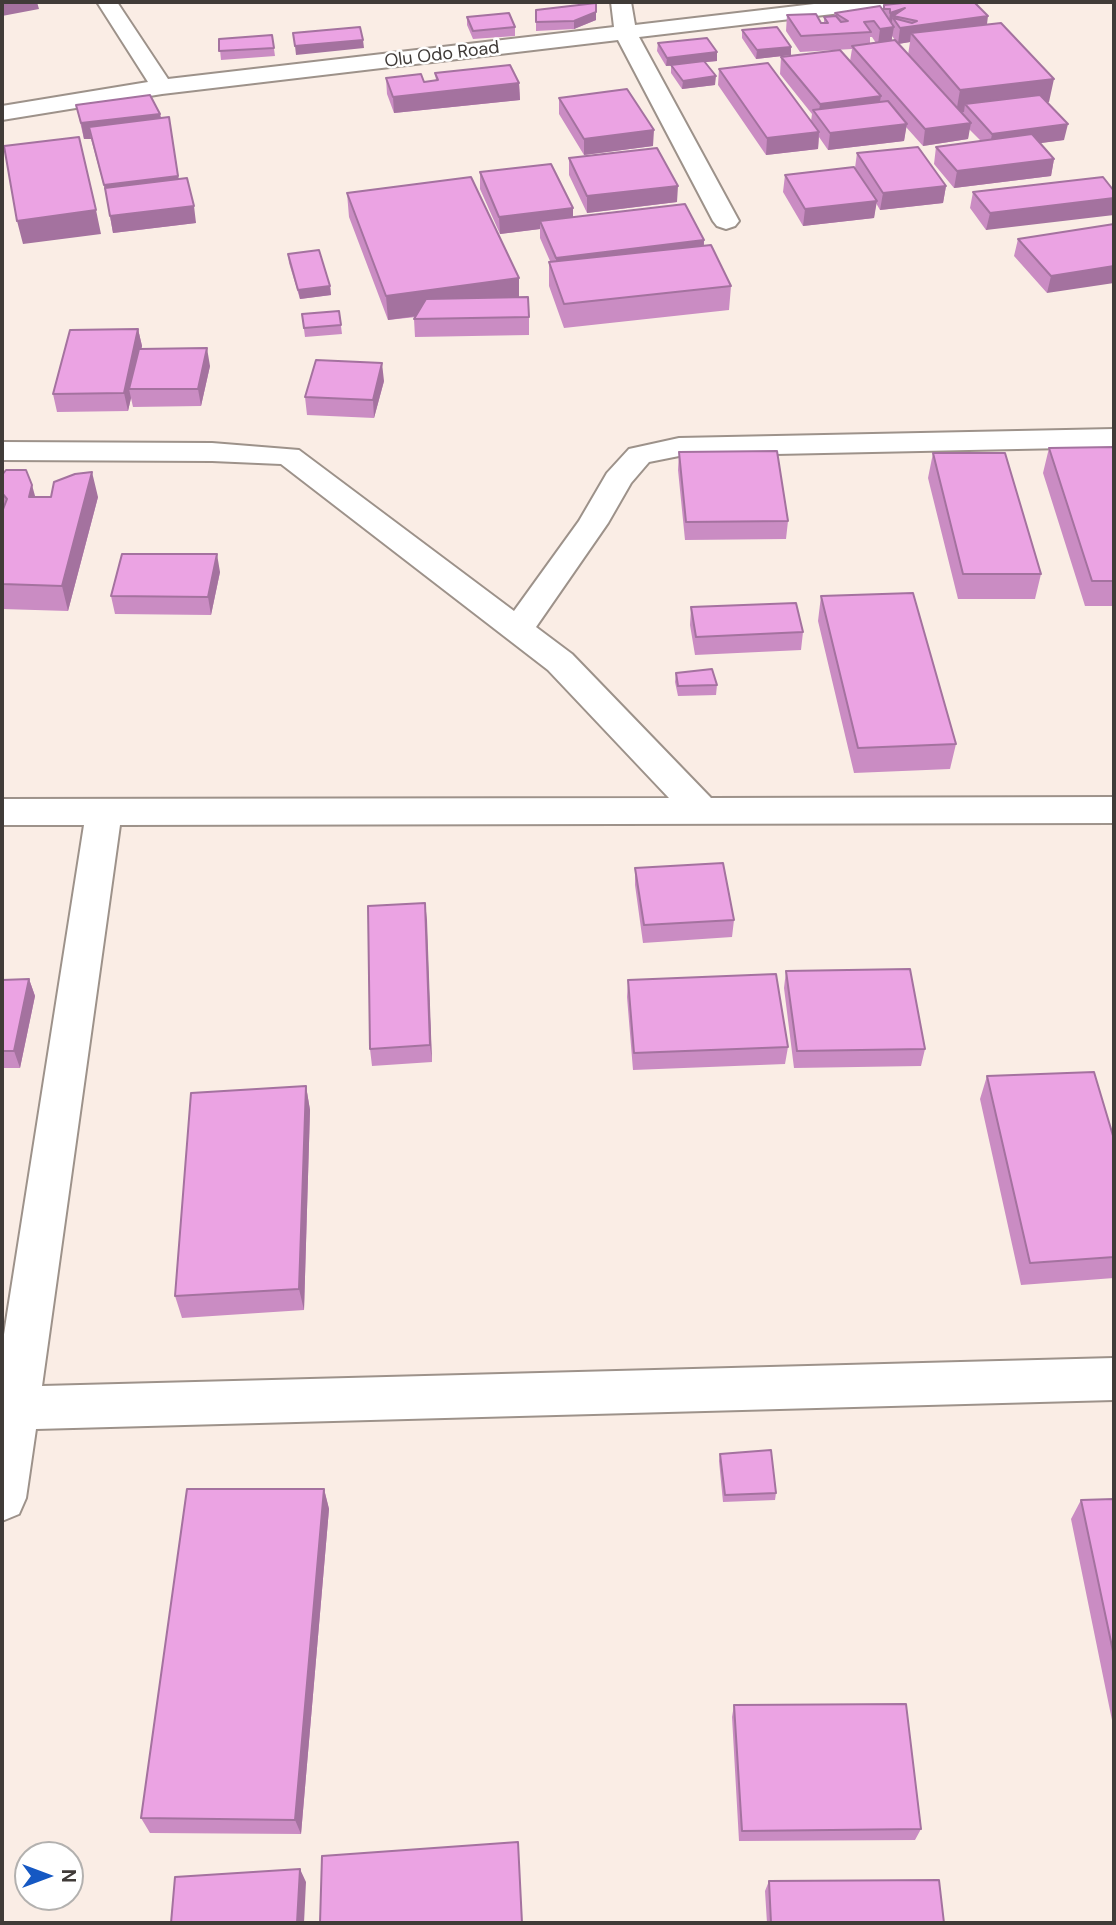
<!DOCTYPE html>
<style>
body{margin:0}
#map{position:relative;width:1116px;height:1925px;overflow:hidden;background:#faede5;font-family:"DM Sans",sans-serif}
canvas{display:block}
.frame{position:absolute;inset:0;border:4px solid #403b38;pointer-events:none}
.north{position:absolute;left:14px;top:1841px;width:70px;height:70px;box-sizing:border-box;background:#fff;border:2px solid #b3b1af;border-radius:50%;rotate:90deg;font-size:19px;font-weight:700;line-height:28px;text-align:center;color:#403b38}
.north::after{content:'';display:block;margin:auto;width:24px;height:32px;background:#1558c3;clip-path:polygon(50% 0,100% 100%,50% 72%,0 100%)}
</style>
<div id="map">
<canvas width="1116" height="1925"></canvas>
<div class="frame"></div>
<div class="north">N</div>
</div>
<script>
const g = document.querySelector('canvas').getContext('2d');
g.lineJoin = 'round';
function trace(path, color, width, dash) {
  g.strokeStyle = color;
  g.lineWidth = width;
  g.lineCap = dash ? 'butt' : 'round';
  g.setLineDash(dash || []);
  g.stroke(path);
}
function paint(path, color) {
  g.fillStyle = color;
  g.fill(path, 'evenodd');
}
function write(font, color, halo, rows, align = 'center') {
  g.font = font + ' "DM Sans",sans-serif';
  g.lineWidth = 5;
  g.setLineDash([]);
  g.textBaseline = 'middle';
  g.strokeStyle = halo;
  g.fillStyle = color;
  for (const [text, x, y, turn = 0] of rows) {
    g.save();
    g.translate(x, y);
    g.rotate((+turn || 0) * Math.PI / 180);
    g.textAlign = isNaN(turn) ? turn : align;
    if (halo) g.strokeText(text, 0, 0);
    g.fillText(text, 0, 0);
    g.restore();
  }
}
const minor = new Path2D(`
 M97 2H117L168 79 614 27 611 2H631L635 25 831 2H894L891 7 883 8 639 37 739 221 735 226 726 229 717 226 713 221 618 40 162 94 2 120V106L148 82Z
 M1114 429V447L679 456 649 462 631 483 608 523 536 627 572 654 711 798 1114 797V823L120 825 42 1386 1114 1358V1400L36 1429 26 1498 19 1514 2 1521V1347L84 825H2V799L669 798 548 670 281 464 212 461 2 460V442L212 443 299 450 514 611 579 521 607 473 629 449 679 438Z`);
const wall = new Path2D(`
 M884 5 987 25 1049 102H1048L1064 140 1040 143 1054 159 1051 176 954 188 934 164 936 147 981 141 969 129 968 139 923 146 906 127 904 141 828 150 819 137 818 149 766 155 718 85 719 69 811 121 812 114 780 74 781 57 850 61 852 49 800 52 786 31 787 15 824 23V17L834 16 835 13 884 11ZM892 36 898 44 910 42 908 55 892 41ZM870 37H872L876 43 870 44Z
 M536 10 596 20 574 29 536 31Z
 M467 17 515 27V36L473 39 467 25Z
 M742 30 791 55 756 59 742 38Z
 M272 35 275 56 221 60 219 39Z
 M658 43 717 52V61L705 62 715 85 682 89 671 73V66H666L657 51Z
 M435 73 519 83 520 100 394 113 387 94 386 78 424 82 436 80Z
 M559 98 653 146 584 155 559 114Z
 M76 105 160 114 178 179 196 223 113 233 106 194 91 139H84Z
 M857 153 946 186 943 203 880 210 876 203 874 218 803 226 783 192 785 175 855 168Z
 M569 158 677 202 587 213 569 175Z
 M480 172 573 208V217L704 240V246L731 286 729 310 564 328 549 286V262L550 261 540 238V229L500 234 480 189Z
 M1103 177 986 230 970 208 973 192Z
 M347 193 519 278V297L529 317V335L415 337 414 319 416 317 388 320 349 217Z
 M1114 224 1047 293 1014 256 1018 239Z
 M288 254 330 286 331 295 300 299 289 263Z
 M339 311 342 334 305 337 302 314Z
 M138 329 142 346 141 349 210 366 201 406 133 407 131 398 128 411 57 412 53 394Z
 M384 381 374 418 307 415 305 397Z
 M1114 447V606H1085L1043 473 1049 448Z
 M679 452 788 521 786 539 685 540 678 470Z
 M933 453 1041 574 1035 599H958L928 478Z
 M2 475 35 497H98L68 611 2 609V512L4 506 2 497Z
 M220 572 211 615 115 614 111 596Z
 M821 596 956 744 950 769 854 773 818 621Z
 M691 607 803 632 801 650 695 655 690 625Z
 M676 673 717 685 716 695 678 696 675 682Z
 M635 868 734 920 732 937 643 943 635 885Z
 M425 903 432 1062 372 1066 370 1049Z
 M786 971 925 1049 921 1066 794 1068 784 988Z
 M29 979 35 996 20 1068H2V980Z
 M628 980 788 1047 785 1064 633 1070 627 997Z
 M987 1076 1114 1139V1278L1021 1285 980 1099Z
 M306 1086 310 1110 304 1310 182 1318 175 1296Z
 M720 1454 776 1493 775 1500 723 1502 719 1461Z
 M324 1489 329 1509 301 1834 150 1833 141 1818Z
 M1114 1499V1730L1071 1519 1081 1500Z
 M734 1705 921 1829 915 1840 739 1841 732 1717Z
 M769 1881 944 1923H767L765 1891Z`);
const shadedWall = new Path2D(`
 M2 2H37L39 9 2 16Z
 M596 3V20L574 29V21Z
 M905 8 893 16 891 27H894L891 43 878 44 880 29 888 28 890 13Z
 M988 16 986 32 911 33 910 42 898 44 900 28Z
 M363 40 364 48 296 55 295 46Z
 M791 47V55L756 59 757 50Z
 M717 52V61L666 66 667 58Z
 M716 76 715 85 682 89 683 81Z
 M1054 79 1049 102 972 111 965 104 964 112 956 113 960 90Z
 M519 83 520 100 394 113 393 97Z
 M881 96 878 112 818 117 820 104Z
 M160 114 163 130 89 127 91 139H84L81 123Z
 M169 117 181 193 108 202 104 185Z
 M971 123 968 139 923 146 925 129Z
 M907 124 904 141 828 150 830 133Z
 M1068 124 1064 140 989 150 992 134Z
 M654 130 653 146 584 155V139Z
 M819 132 818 149 766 155 767 138Z
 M1054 159 1051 176 954 188 957 171Z
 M678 186 677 202 587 213V196Z
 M946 186 943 203 880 210 883 193Z
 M1114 198V215L986 230 990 213Z
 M877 201 874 218 803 226 805 209Z
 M194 206 196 223 113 233 110 216Z
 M573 208V225L540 221V229L500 234 499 217Z
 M96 210 101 234 23 244 17 221Z
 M704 240 703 257 556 275V258Z
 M1114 266V283L1047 293 1051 276Z
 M519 278V302L388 320 386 296Z
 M330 286 331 295 300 299 298 290Z
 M138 329 142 346 133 389H129L131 398 128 411 124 393Z
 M207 348 210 366 201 406 198 389Z
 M382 363 384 381 374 418 373 400Z
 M92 472 98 497 68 611 62 586Z
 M32 485 39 510 29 497Z
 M217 554 220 572 211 615 208 597Z
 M425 903 427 920 432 1062 430 1045Z
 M29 979 35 996 20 1068 14 1051Z
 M306 1086 310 1110 304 1310 299 1289Z
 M324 1489 329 1509 301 1834 295 1820Z
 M300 1869 306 1882 304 1923H297Z`);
const building = new Path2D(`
 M912 2H974L988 16 900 28 893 18 912 23 917 21 893 16 905 8 890 13V9H884V5Z
 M596 3V12L574 21 536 22V10Z
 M880 6 894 27 880 29 874 21 864 22 871 32 801 36 787 15 816 14 821 23H828L824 17 836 16 841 22 848 21 835 13Z
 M509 13 515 27 473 31 467 17Z
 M1001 23 1054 79 960 90 911 33Z
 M360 27 363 40 295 46 293 33Z
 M777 27 791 47 757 50 742 30Z
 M272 35 274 48 219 51V39Z
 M707 38 717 52 667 58 658 43Z
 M895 40 971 123 925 129 852 46Z
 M840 50 881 96 820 104 781 57Z
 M704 61 716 76 683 81 671 65Z
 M768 63 819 132 767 138 719 69Z
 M510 65 519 83 393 97 386 78 421 74 424 82 438 80 435 73Z
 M627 89 654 130 584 139 559 98Z
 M150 95 160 114 81 123 76 105Z
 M1040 95 1068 124 992 134 965 104Z
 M888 101 907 124 830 133 813 110Z
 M169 117 178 176 104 185 89 127Z
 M1032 134 1054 159 957 171 936 147Z
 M79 137 96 210 17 221 4 146Z
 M918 147 946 186 883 193 857 153Z
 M657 148 678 186 587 196 569 158Z
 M551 164 573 208 499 217 480 172Z
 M854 167 877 201 805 209 785 175Z
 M471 177 519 278 386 296 347 193Z
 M1103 177 1114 191V198L990 213 973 192Z
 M187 178 194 206 110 216 105 188Z
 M685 204 704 240 556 258 540 221Z
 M1114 224V266L1051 276 1018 239Z
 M711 245 731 286 564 304 549 262Z
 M319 250 330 286 298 290 288 254Z
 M528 297 529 317 414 319 426 299Z
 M339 311 341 325 304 328 302 314Z
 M138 329 124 393 53 394 70 330Z
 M207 348 198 389H129L139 349Z
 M316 360 382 363 373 400 305 397Z
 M1114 447V581H1092L1049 448Z
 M777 451 788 521 686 522 679 452Z
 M933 453H1005L1041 574H963Z
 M6 470H26L32 485 29 497H51L54 482 75 474 92 472 62 586 2 584V512L7 499 2 493V475Z
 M122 554H217L208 597 111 596Z
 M913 593 956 744 858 748 821 596Z
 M796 603 803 632 696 637 691 607Z
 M712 669 717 685 678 686 676 673Z
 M723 863 734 920 644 925 635 868Z
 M425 903 430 1045 370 1049 368 906Z
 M910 969 925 1049 797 1051 786 971Z
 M776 974 788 1047 634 1053 628 980Z
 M29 979 14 1051H2V980Z
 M1094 1072 1114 1139V1257L1030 1263 987 1076Z
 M306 1086 299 1289 175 1296 191 1093Z
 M771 1450 776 1493 725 1495 720 1454Z
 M187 1489H324L295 1820 141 1818Z
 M1114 1499V1656L1081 1500Z
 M906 1704 921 1829 742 1831 734 1705Z
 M518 1842 522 1923H320L322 1856Z
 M300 1869 297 1923H171L175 1877Z
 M939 1880 944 1923H771L769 1881Z`);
const farStreetnames = [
 ["Olu Odo Road",442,55,-7]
];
trace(minor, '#9d928a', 4);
paint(minor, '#fff');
paint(wall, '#ca8cc3');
paint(shadedWall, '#a4729f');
paint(building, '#eba3e3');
trace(building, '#a4729f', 2);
write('18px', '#403b38', '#fff', farStreetnames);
</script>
